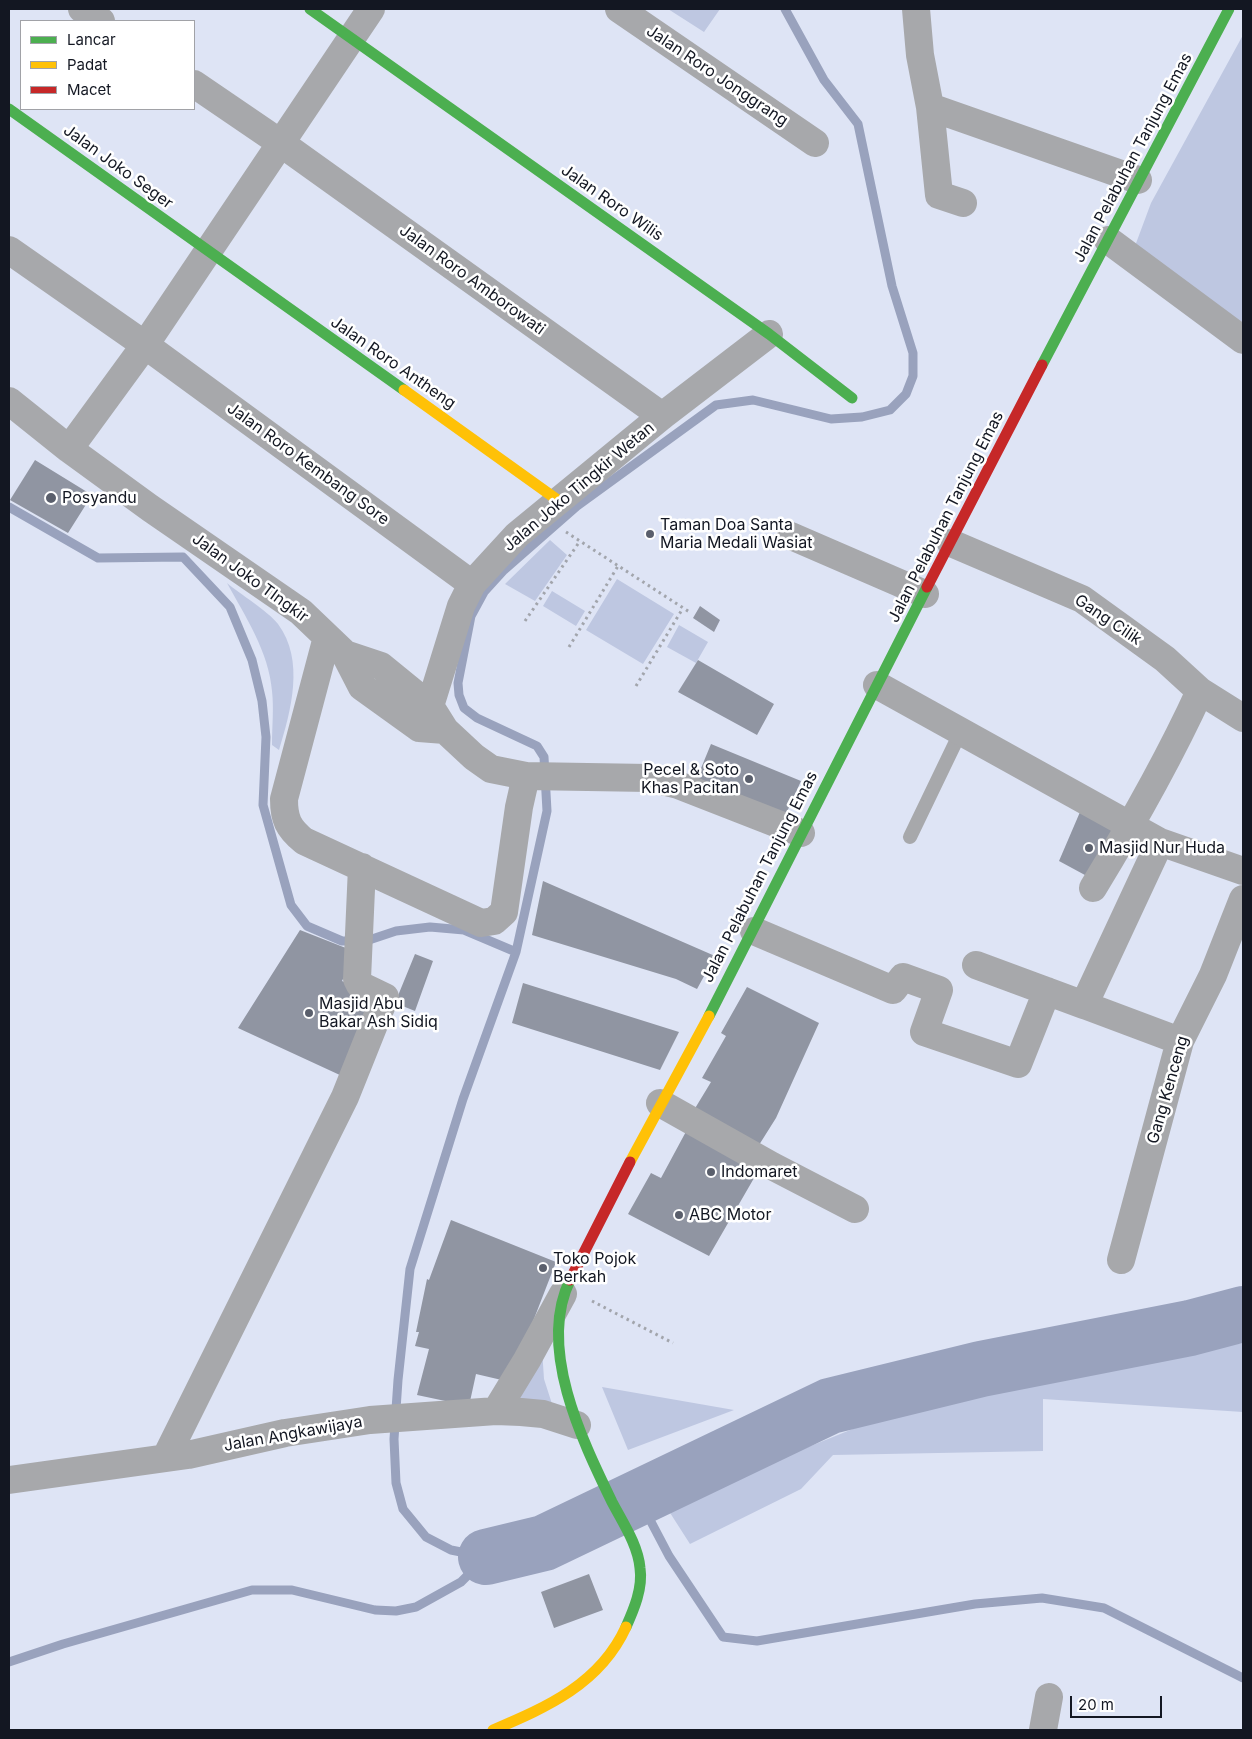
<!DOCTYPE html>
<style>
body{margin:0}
#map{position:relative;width:1252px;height:1739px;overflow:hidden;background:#dee4f5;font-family:Inter,sans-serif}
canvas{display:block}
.frame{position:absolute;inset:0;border:10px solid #131722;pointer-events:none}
.legend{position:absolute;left:20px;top:20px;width:175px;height:90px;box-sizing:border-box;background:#fff;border:1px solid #a1a2a7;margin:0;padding:6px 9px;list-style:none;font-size:15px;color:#131722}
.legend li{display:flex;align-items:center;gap:10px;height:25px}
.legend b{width:25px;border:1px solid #a1a2a7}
.scale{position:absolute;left:1070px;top:1696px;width:92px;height:22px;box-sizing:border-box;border:2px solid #131722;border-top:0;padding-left:6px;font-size:15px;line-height:18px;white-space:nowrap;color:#131722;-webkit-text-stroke:4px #fff;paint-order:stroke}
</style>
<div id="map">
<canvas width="1252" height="1739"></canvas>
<div class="frame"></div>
<ul class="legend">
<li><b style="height:6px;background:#4caf50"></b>Lancar</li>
<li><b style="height:6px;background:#ffc107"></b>Padat</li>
<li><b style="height:6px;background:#c62828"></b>Macet</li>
</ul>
<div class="scale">20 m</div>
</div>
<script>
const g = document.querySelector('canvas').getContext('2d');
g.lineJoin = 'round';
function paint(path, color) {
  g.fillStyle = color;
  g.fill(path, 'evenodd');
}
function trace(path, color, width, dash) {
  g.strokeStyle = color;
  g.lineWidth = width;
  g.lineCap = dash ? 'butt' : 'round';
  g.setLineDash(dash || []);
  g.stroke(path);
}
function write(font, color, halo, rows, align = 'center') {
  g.font = font + ' Inter,sans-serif';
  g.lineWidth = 5;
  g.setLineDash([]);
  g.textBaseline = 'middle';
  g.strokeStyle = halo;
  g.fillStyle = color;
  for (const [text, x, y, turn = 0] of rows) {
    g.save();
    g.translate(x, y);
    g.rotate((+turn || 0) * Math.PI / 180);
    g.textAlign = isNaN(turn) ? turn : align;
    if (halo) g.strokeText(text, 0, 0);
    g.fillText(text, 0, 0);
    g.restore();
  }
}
const green = new Path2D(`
 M668 9H720L704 32Z
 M1243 35V325L1135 246 1151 203Z
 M550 540 567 555 535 601 505 584Z
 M617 579 674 614 643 664 586 630Z
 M227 583C240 594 268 611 278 624 305 660 291 711 279 750L272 745C272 727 274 708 272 691 269 652 245 616 227 583Z
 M552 591 585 611 576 626 543 606Z
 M679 625 708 642 696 663 667 647Z
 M1243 1343V1412L1043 1399V1451L833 1455 801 1489 690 1544 665 1505 865 1424 1180 1350Z
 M542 1349 544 1379 553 1407 510 1404Z
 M602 1387 734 1410 628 1450Z`);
const stream = new Path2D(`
 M9 507 98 558 183 557 230 607 252 660 262 701 266 737 263 805 291 905 307 926 342 941H366L396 931 430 927 464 930 516 952
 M638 1497 669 1556 723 1637 757 1641 975 1604 1042 1598 1104 1608 1243 1678
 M486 1557 451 1550 426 1537 403 1509 396 1483 394 1439 398 1380 410 1269 463 1099 516 952 547 811 544 757 537 746 477 718 464 708 459 695 458 683 471 616 484 592 504 570 577 506 716 405 753 400 831 419 862 417 890 410 906 394 913 376V353L892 286 858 124 824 80 785 9
 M9 1662 63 1644 252 1590H292L375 1610 396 1611 416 1607 461 1582 486 1557`);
const river = new Path2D(`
 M486 1557 544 1543 830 1406 981 1369 1190 1328 1243 1314`);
const building = new Path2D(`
 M35 460 92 495 68 533 10 500Z
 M700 606 720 620 714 632 693 618Z
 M698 660 774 704 757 735 678 692Z
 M711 744 801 781 786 814 697 778Z
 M1080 812 1121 835 1096 881 1059 861Z
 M543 881 715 956 697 989 676 979 532 935Z
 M300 930 356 952 342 981 377 998 342 1076 238 1028Z
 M415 954 433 961 415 1011 395 1003Z
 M523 983 679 1032 660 1070 512 1023Z
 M747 987 819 1023 776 1118 759 1145 694 1110 711 1082 702 1078 726 1036 721 1033Z
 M689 1126 761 1166 709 1256 628 1214 651 1173 661 1178Z
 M451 1220 556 1262 520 1355 506 1381 476 1374 469 1406 417 1395 429 1349 415 1346 419 1332H416L427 1279 429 1280Z
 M589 1574 603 1610 554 1628 541 1592Z`);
const path = new Path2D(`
 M566 532 691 613
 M525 621 580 541
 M569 647 618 566
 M636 686 683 608
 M592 1301 673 1343`);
const lane = new Path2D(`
 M910 837 961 731`);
const street = new Path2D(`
 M82 9 101 21
 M619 9 815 143
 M916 9 920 55 930 107 1138 180
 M194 84 282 144 662 416
 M930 107 939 195 963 203
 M1108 240 1243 340
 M9 250 145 345 472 584
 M9 401 69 449 150 508 301 612 345 654 362 687 419 728 445 730
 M69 449 145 345 371 9
 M791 536 925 594
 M951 543 1082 599 1165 659 1200 691
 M327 637 284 799C284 819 288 828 304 841L481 923 494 921 504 912 519 807 526 776
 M345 654 381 666 430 706 445 730 474 757 491 769 526 776 649 778 678 785 801 833
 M877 685 1160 842 1243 871
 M419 728 430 706 461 606 472 584 517 535 662 416 769 334
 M1093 888C1132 824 1169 759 1200 691L1243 718
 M754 931 893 990 903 977 939 990 924 1032 1018 1064 1047 991
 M976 965 1084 1005 1160 842
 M1084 1005 1180 1041
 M660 1103 772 1166 855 1209
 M1121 1260 1180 1041 1213 975 1243 899
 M496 1411 527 1360 563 1294
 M166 1457 345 1097 385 997 360 985 357 979 362 867
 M9 1480 188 1455 285 1433 370 1420 496 1411 521 1412 543 1414 577 1425
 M1043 1730 1049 1697`);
const fast = new Path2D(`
 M310 9 769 334 852 398
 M9 109 404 390
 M1042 365 1229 9
 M709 1016 927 587
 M570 1280C537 1348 582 1440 612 1502 623 1523 638 1545 640 1568 643 1588 634 1609 626 1627`);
const slow = new Path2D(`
 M404 390 559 501
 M630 1162 709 1016
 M493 1730C547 1707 600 1684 626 1627`);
const jam = new Path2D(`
 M927 587 1042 365
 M570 1280 630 1162`);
const markers = [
 [51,498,6,"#5a5f6c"],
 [650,534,5,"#5a5f6c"],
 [749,779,5,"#5a5f6c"],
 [1089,848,5,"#5a5f6c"],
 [309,1013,5,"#5a5f6c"],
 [711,1172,5,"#5a5f6c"],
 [679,1215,5,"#5a5f6c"],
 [543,1268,5,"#5a5f6c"]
];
const streetNames = [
 ["Jalan Roro Jonggrang",717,76,34],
 ["Jalan Pelabuhan Tanjung Emas",1133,158,-62],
 ["Jalan Joko Seger",118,167,36],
 ["Jalan Roro Wilis",612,203,35],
 ["Jalan Roro Amborowati",472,280,36],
 ["Jalan Roro Antheng",393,363,35],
 ["Jalan Roro Kembang Sore",308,464,36],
 ["Jalan Joko Tingkir Wetan",579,487,-40],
 ["Jalan Pelabuhan Tanjung Emas",946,517,-63],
 ["Jalan Joko TIngkir",250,578,36],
 ["Gang Cilik",1108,620,34],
 ["Jalan Pelabuhan Tanjung Emas",760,877,-63],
 ["Gang Kenceng",1168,1090,-74],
 ["Jalan Angkawijaya",293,1434,-10]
];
const poiNames = [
 ["Posyandu",62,498],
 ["Taman Doa Santa",660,525],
 ["Maria Medali Wasiat",660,543],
 ["Pecel & Soto",739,770,"right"],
 ["Khas Pacitan",739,788,"right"],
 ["Masjid Nur Huda",1099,848],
 ["Masjid Abu",319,1004],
 ["Bakar Ash Sidiq",319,1022],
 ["Indomaret",721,1172],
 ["ABC Motor",689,1215],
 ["Toko Pojok",553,1259],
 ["Berkah",553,1277]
];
paint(green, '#bec7e1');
trace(stream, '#99a2bd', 9);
trace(river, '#99a2bd', 56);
paint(building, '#9095a2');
trace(path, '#a2a5ac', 3, [2.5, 4]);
trace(lane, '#a7a8ab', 14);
trace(street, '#a7a8ab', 28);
trace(fast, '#4caf50', 11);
trace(slow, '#ffc107', 11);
trace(jam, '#c62828', 11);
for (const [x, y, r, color] of markers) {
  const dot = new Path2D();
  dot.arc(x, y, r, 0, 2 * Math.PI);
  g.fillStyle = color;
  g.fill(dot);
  trace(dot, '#fff', 2);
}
write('16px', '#131722', '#fff', streetNames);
write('16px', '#131722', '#fff', poiNames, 'left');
</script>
